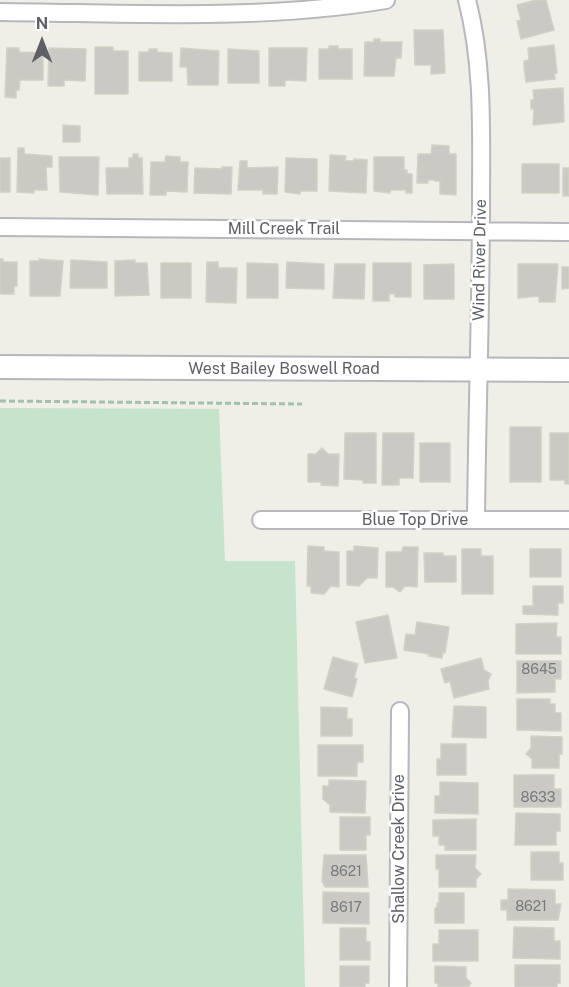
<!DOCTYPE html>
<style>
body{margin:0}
#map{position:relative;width:569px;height:987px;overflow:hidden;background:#efeee7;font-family:"Public Sans",sans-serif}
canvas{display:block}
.north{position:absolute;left:12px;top:12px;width:60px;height:60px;-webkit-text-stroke:4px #fff;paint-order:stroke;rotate:0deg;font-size:16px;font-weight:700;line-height:24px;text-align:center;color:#5e6065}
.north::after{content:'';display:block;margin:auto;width:21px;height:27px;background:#5e6065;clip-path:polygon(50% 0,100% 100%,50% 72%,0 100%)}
</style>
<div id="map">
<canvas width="569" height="987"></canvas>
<div class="north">N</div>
</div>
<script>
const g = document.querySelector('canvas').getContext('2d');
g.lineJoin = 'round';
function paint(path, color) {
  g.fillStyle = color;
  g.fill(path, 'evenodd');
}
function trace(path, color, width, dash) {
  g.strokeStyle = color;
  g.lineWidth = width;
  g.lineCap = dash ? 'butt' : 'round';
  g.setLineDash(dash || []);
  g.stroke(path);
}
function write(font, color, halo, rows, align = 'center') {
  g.font = font + ' "Public Sans",sans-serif';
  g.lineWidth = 5;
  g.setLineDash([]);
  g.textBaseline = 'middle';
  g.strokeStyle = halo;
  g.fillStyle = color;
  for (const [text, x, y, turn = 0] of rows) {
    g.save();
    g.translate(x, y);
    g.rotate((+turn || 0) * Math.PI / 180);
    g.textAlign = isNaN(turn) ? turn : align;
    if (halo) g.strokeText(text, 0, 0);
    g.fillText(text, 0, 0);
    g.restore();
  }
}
const green = new Path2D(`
 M0 408 219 409 225 561H295L305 987H0Z`);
const building = new Path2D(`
 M536 0H546L554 30 521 39 517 21 521 20 517 5Z
 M414 30H443L445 73 431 74V65H415Z
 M374 39H380V42H402L401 58H396L394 76H364L365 42H374Z
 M554 45 557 73 554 74 555 79 526 82 524 66V61L529 60 528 48Z
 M329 46H338V49H352V79H319V49H329Z
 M95 47H113V51H128V94H95Z
 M7 48H19V52L43 53V80H20L19 90H16V98L5 97Z
 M49 48 86 49 85 81 64 80V86H48Z
 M181 48 219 51 218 85H188L187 67H180Z
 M269 48H307L306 81 285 80V86H269Z
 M149 49H157V52L172 53V81H139V52H149Z
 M228 49 259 51V83H228Z
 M563 88 564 122 533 125 534 109H531V100H534L533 90Z
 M63 125 80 126V142H63Z
 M432 145 449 146V154H456V195L440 194V181H435V180H428V183H417L418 154H431Z
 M18 148H24V154L52 156V167H46L47 190H34V193L17 192Z
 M133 154H138V158H142L143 194H107L106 168H129V158H133Z
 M330 155 346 156 345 161H354V159L367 160 366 193 329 191Z
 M166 156 180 157V162H188L187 192 166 191V195H150L151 162H165Z
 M59 157H99L98 195 60 192Z
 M374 157H404V170H407V174H412V193H406V190H390V193L374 191Z
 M0 158H10V192H0Z
 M286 158 317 159V191H300V194L285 192Z
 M240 161H247V168L278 167 277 194H263V190H238Z
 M522 164H559V193H522Z
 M222 167H232L231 194 194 193 195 168 222 169Z
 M563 168H569V196H563Z
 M0 259H3V262H17V286H14V294H0Z
 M39 259 63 261 60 296H30V261H39Z
 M71 260 107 262V288H70Z
 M135 260V263H147L149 295 115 296V261Z
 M207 262H218V268H237L236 303 206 302Z
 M287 262 324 264V289L286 288Z
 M161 263H191V298H161Z
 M247 263 278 264V298H247Z
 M373 263H411V297H395V294H389V301H373Z
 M335 264H365L364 299 333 298Z
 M454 264V299H424V265Z
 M518 264H558L555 302H539V296L518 298Z
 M562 267H569V288L562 289Z
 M510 427H541V482H510Z
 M345 433H376V483H363V480L344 479Z
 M383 433H414L413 478H399V485H382Z
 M550 433H569V484H565V480H550Z
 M420 443H450V482H420Z
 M322 448 328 454H339L338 486 321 485 322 482H308V454H316Z
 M308 546 324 547V551L339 552V587L331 586 324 594 311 593V586H307Z
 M354 546 378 548 377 578H367L359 586 347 585V551H354Z
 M403 547H418L417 587 405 586 400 592 393 587H386V552H402Z
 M462 549H481V556H493V594H462Z
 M530 549H561V577H530Z
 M424 553H443V556H456V582H425Z
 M533 586H563V603H558V615L523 614V606H533Z
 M388 615 397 658 365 663 356 622Z
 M417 622 449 627 445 653 443 652 442 658 428 656 429 654 404 650 406 634 415 635Z
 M557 623 556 637H561V654H516V624Z
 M333 657 358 664 354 678 357 679 352 697 324 689Z
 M481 658 484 670 491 674 488 681 489 689 454 698 450 681 445 683 441 669Z
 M517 661H561V679H555V692L517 693Z
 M517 699H550V704H555V713H561V731L517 730Z
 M454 706 486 707V738L452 737Z
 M321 707 347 708V719H352V736H321Z
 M531 736 562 737V754H559V768H532V759L526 754 531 748Z
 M441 744H466V775H437V759H441Z
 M318 745H363V762H357V776H318Z
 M514 775H554V789H561V807H514Z
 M329 780 366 781 365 813 330 812V805L323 799V786H329Z
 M440 782 478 783V814L435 813V796H440Z
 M516 813 560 814V831H556V845H515Z
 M340 817H370V835H366V850H340Z
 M476 819V850H445V845H439V836H433V820Z
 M531 852H559V863H563V880H531Z
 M324 855H366L368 887H325L322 881Z
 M436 855H476L475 868 481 874 476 879V887H439V869H436Z
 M508 889 555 890V904H561L558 920H507V910H501V900H508Z
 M323 892 369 893V924L323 923Z
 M439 893H464V923H435V908H437V903H439Z
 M514 927 554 928V941H560V959L513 958Z
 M340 928H366V942H370V960H340Z
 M439 930H478V961H433V944H439Z
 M515 965H560V983H557V987H515Z
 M340 966H369V983H365V987H340Z
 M435 966 466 967V978L471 983 468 987H438V983H435Z`);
const path = new Path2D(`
 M0 401 302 404`);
const street = new Path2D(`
 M467 0C484 65 481 133 481 200 481 307 477 413 476 520
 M0 12C129 13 259 21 386 0
 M0 227 569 232
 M261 520H569
 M398 987 400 711`);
const secondary = new Path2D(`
 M0 367 569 370`);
const numberNames = [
 ["8645",539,670],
 ["8633",538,798],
 ["8621",346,872],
 ["8621",531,907],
 ["8617",346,908]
];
const streetNames = [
 ["Mill Creek Trail",284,229],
 ["Wind River Drive",480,260,-89],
 ["West Bailey Boswell Road",284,369],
 ["Blue Top Drive",415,520],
 ["Shallow Creek Drive",399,849,-90]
];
paint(green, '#c6e3cc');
paint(building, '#cac9c3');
trace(building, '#d3d1c5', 1.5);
trace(street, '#b7b7bc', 20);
trace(secondary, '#b5b7bc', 26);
trace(path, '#9fc1af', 3, [6, 3]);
trace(street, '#fff', 16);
trace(secondary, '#fff', 22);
write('14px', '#797a7c', null, numberNames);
write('16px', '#5e6065', '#fff', streetNames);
</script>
